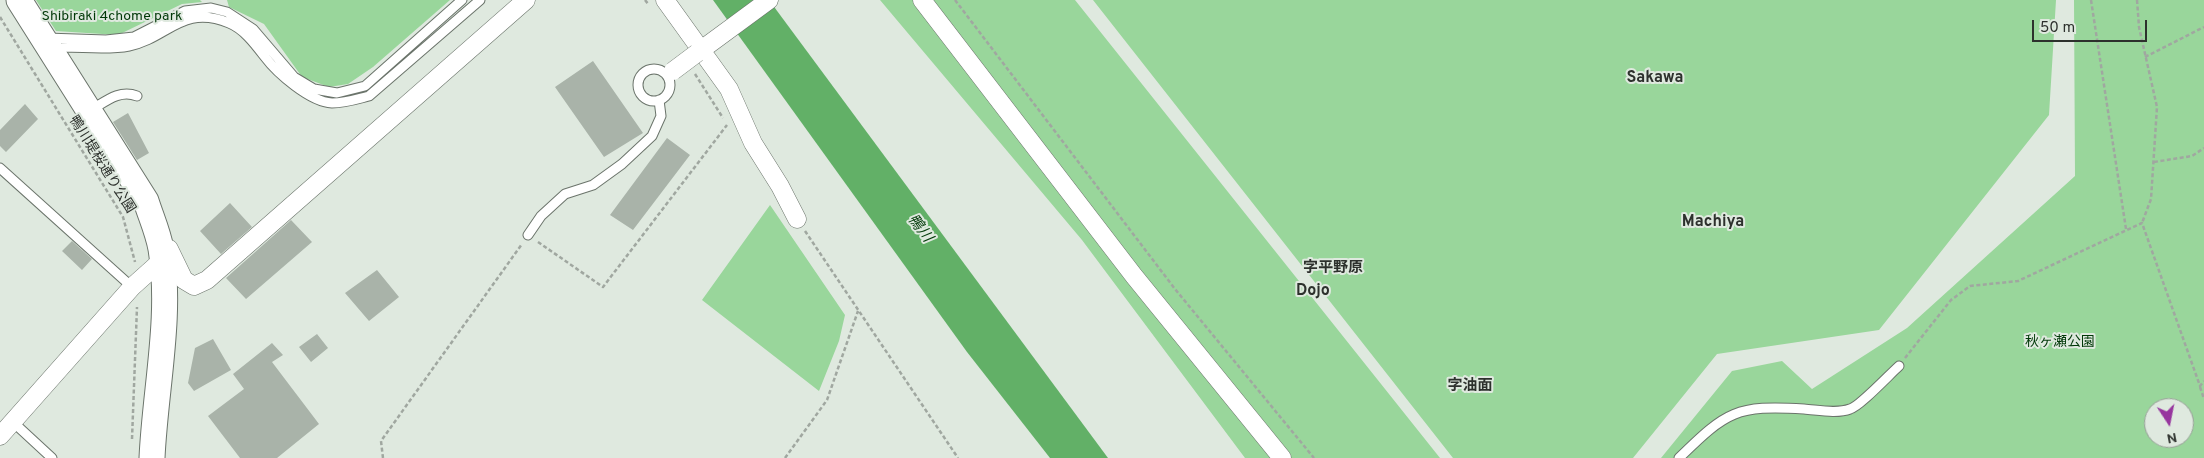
<!DOCTYPE html>
<meta charset="utf-8">
<style>
body{margin:0}
#map{position:relative;width:2204px;height:458px;overflow:hidden;background:#dfe9df;font-family:Overpass,sans-serif}
canvas{display:block}
.north{position:absolute;left:2144px;top:398px;width:50px;height:50px;box-sizing:border-box;background:#dfe9df;border:1px solid #989f98;border-radius:50%;rotate:169deg;font-size:14px;font-weight:700;line-height:20px;text-align:center;color:#2d312d}
.north::after{content:'';display:block;margin:auto;width:18px;height:22px;background:#97369e;clip-path:polygon(50% 0,100% 100%,50% 72%,0 100%)}
.scale{position:absolute;left:2032px;top:20px;width:115px;height:22px;box-sizing:border-box;border:2px solid #2d312d;border-top:0;padding-left:6px;font-size:15px;line-height:18px;white-space:nowrap;color:#2d312d;-webkit-text-stroke:4px #dfe9df;paint-order:stroke}
</style>
<div id="map">
<canvas width="2204" height="458"></canvas>
<div class="north">N</div>
<div class="scale">50 m</div>
</div>
<script>
const g = document.querySelector('canvas').getContext('2d');
g.lineJoin = 'round';
function paint(path, color) {
  g.fillStyle = color;
  g.fill(path, 'evenodd');
}
function trace(path, color, width, dash) {
  g.strokeStyle = color;
  g.lineWidth = width;
  g.lineCap = dash ? 'butt' : 'round';
  g.setLineDash(dash || []);
  g.stroke(path);
}
function write(font, color, halo, rows, align = 'center') {
  g.font = font + ' Overpass,"Noto Sans JP",sans-serif';
  g.lineWidth = 4;
  g.setLineDash([]);
  g.textBaseline = 'middle';
  g.strokeStyle = halo;
  g.fillStyle = color;
  for (const [text, x, y, turn = 0] of rows) {
    g.save();
    g.translate(x, y);
    g.rotate((+turn || 0) * Math.PI / 180);
    g.textAlign = isNaN(turn) ? turn : align;
    if (halo) g.strokeText(text, 0, 0);
    g.fillText(text, 0, 0);
    g.restore();
  }
}
const green = new Path2D(`
 M36 0H200L202 2 182 4 118 35 56 31Z
 M227 0H450L373 67 348 84 329 87 302 77 264 24 229 7Z
 M880 0H1075L1440 458H1245L1082 240Z
 M1093 0H2056L2049 115 1879 330 1717 354 1633 458H1453Z
 M2074 0H2204V458H1661L1732 371 1782 361 1812 389 1907 328 2075 176ZM2154 408H2184V438H2154Z
 M770 205 845 315 839 341 819 391 702 300Z`);
const water = new Path2D(`
 M713 0H769L1108 458H1050L967 352Z`);
const building = new Path2D(`
 M593 61 643 133 604 157 555 87Z
 M25 104 38 119 6 152 0 146V130Z
 M128 113 149 153 137 160 113 122Z
 M667 138 690 155 633 230 610 215Z
 M230 203 252 227 221 254 200 231Z
 M291 220 312 242 246 299 226 278Z
 M72 241 92 259 82 270 62 251Z
 M377 270 399 297 369 321 345 293Z
 M317 334 328 348 311 362 299 347Z
 M213 339 231 370 194 391 188 383 195 348Z
 M272 343 283 355 272 362 319 424 277 458H240L208 416 244 389 233 374Z`);
const path = new Path2D(`
 M645 0 649 5
 M955 0 1175 289 1314 458
 M2091 0 2126 229
 M2137 0 2139 27 2157 107 2151 199 2142 223
 M0 17 123 217 135 262
 M2145 57 2204 27
 M695 74 723 118
 M2154 162 2192 156 2204 148
 M805 231 958 458
 M538 242 603 287 727 125
 M1905 358 1951 300 1970 286 2018 281 2142 223 2200 386 2204 381
 M2200 387 2204 399
 M132 439 137 307
 M383 458 381 441 522 244
 M785 458 827 400 858 311`);
const lane = new Path2D(`
 M46 38 106 40 134 37 185 11 211 8 227 12 253 29 294 77 314 89 337 93 365 86 462 0
 M55 55 64 47C85 47 109 50 129 46 168 38 182 4 229 23 244 29 255 44 265 57 277 73 310 102 332 103 345 103 357 99 369 96L480 0
 M638 85a16 16 0 1 1 32 0a16 16 0 1 1-32 0Z
 M91 110C106 101 120 89 137 96
 M0 168 132 287
 M528 235 541 216 565 194 593 185 622 164 652 136 661 116 659 100
 M13 422 52 458
 M1679 458C1727 411 1736 405 1804 409 1818 410 1837 414 1850 409 1859 407 1890 374 1899 366`);
const street = new Path2D(`
 M665 0 729 89 753 143 780 186 797 219
 M922 0 1134 276 1282 458
 M697 53 769 0
 M161 249H169L184 280 194 286 207 280 526 0
 M0 436 132 287 161 261`);
const secondary = new Path2D(`
 M19 0 146 201C151 217 158 232 161 249 172 316 155 390 152 458`);
const streetBridge = new Path2D(`
 M673 71 697 53`);
const parkNames = [
 ["Shibiraki 4chome park",112,17],
 ["秋ヶ瀬公園",2060,343]
];
const streetNames = [
 ["鴨川堤桜通り公園",101,165,58]
];
const waterNames = [
 ["鴨川",919,229,53]
];
const neighbourhoodNames = [
 ["字平野原",1333,269],
 ["字油面",1470,387]
];
const quarterNames = [
 ["Sakawa",1655,79],
 ["Machiya",1713,223],
 ["Dojo",1313,292]
];
paint(green, '#99d69b');
paint(water, '#62b067');
paint(building, '#a9b3a9');
trace(lane, '#6b746b', 11);
trace(street, '#6b746b', 19);
trace(secondary, '#6b746b', 27);
trace(path, '#a0a7a0', 2.5, [4, 2.5]);
trace(lane, '#fff', 9);
trace(street, '#fff', 18);
trace(secondary, '#fff', 25);
trace(streetBridge, '#6b746b', 19, []);
trace(streetBridge, '#fff', 18);
write('14px', '#003807', '#dfe9df', parkNames);
write('14px', '#2d312d', '#dfe9df', streetNames);
write('italic 15px', '#003908', '#dfe9df', waterNames);
write('bold 15px', '#2d312d', '#dfe9df', neighbourhoodNames);
write('bold 16px', '#2d312d', '#dfe9df', quarterNames);
</script>
